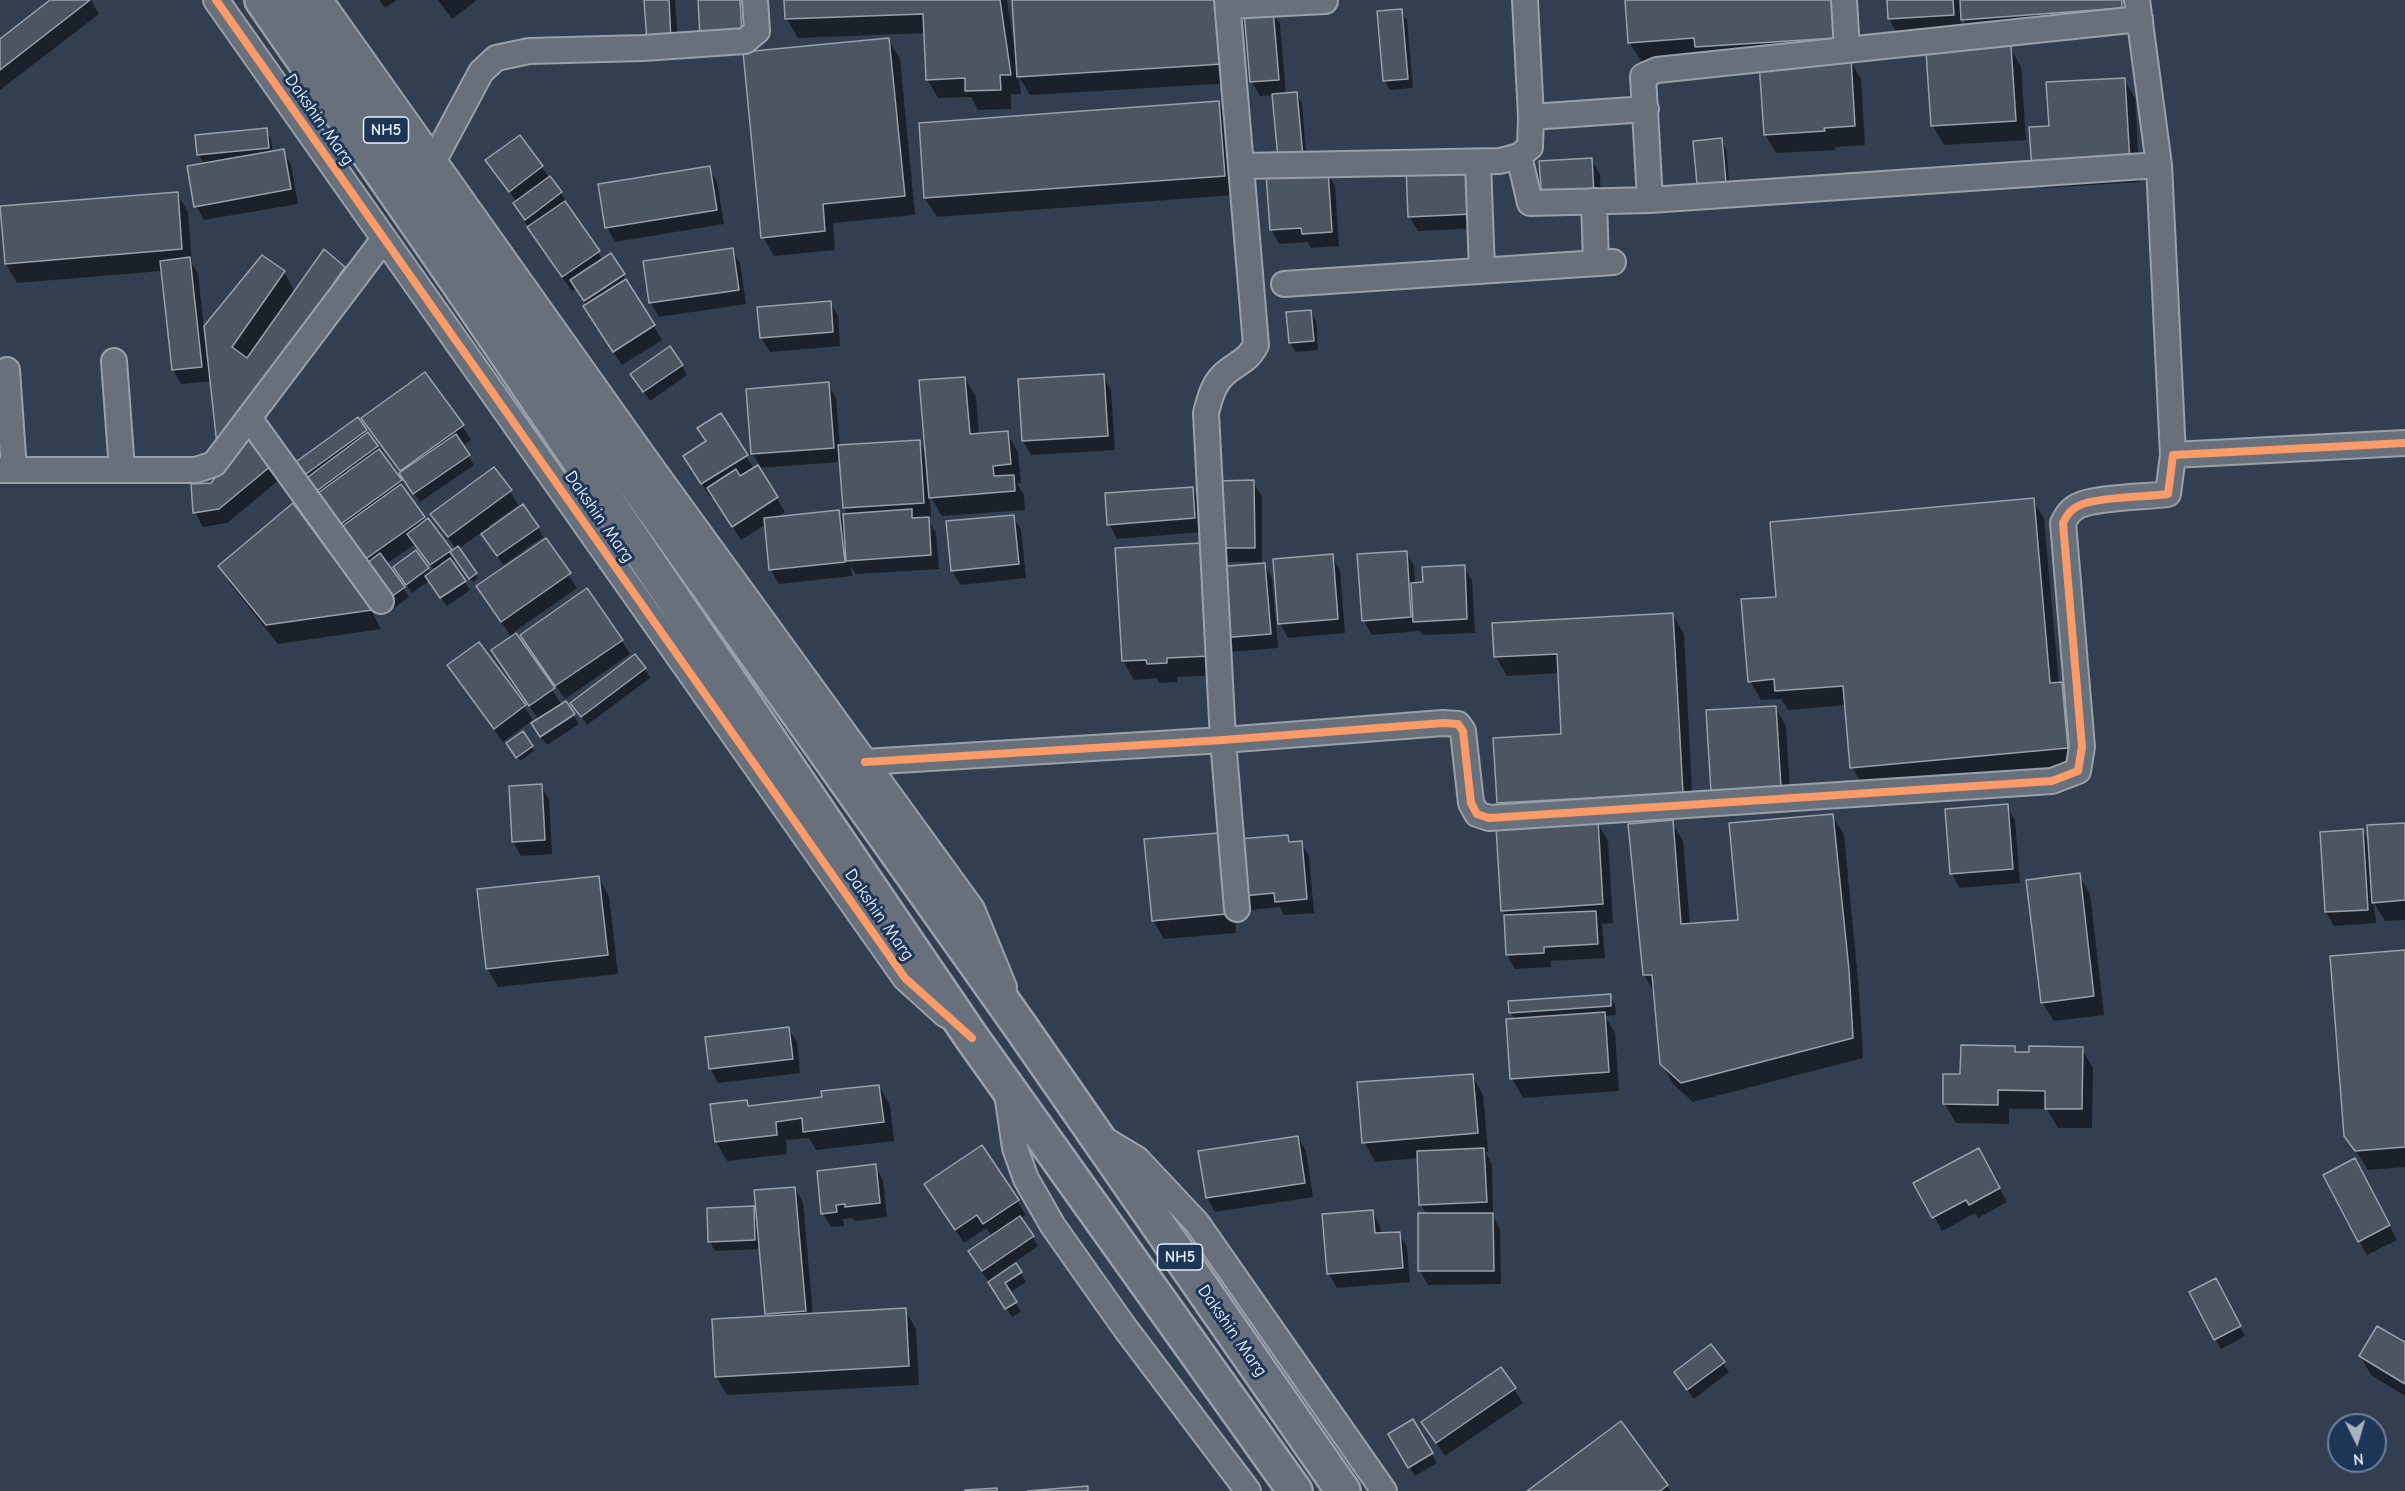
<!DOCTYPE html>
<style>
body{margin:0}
#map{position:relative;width:2405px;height:1491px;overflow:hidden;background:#323f50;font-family:"Comic Neue",sans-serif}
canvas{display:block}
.north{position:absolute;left:2327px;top:1413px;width:60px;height:60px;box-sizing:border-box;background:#1d3557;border:2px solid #6e8097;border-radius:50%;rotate:175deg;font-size:16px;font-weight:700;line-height:24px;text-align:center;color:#e8f1f8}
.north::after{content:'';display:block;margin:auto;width:21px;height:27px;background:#a8b3bd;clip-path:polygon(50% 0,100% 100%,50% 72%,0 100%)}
</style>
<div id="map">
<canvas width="2405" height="1491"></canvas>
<div class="north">N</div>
</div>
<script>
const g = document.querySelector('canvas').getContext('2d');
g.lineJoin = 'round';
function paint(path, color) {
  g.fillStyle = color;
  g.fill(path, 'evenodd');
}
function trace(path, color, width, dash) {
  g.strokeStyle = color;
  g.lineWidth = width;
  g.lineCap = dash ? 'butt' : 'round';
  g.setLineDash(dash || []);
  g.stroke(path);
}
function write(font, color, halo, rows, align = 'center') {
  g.font = font + ' "Comic Neue",sans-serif';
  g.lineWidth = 6;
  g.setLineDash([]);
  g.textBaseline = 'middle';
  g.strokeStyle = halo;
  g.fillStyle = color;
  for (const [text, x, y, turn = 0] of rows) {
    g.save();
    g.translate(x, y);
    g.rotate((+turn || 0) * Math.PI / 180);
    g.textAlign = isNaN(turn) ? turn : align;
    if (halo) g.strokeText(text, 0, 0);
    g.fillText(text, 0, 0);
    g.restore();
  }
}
const shadow = new Path2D(`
 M53 0H91L99 14 0 90V41Z
 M379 0H397L385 8Z
 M438 0H477L452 19Z
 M646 0H675L679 55Z
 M700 0H747L749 49Z
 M786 0H1007L1015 50H1017L1014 0H1220L1233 83 1030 95 1019 77 1021 94H1011V109L978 110 971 97 938 98 927 79 926 33 798 38 787 19Z
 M1627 0H1842L1850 60 1861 79 1865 145 1835 147V150L1776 153 1765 134 1760 63 1702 57 1641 61 1629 42Z
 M1888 0H2130L2132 26 1974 39 1961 16 1962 29 1897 33 1889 19Z
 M1272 10 1280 24 1286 94H1296L1302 103 1307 166 1274 95 1260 96 1252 82 1246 12Z
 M1401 11 1407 20 1413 88 1390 90 1385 81 1379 13Z
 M889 40 900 59 915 215 833 223 835 250 774 256 763 237Z
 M2010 47 2021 67 2026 140 1944 145 1933 126 1928 53Z
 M2124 79 2135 98 2140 182 2044 188 2033 169 2050 127Z
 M1218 102 1229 121 1235 195 937 217 925 198Z
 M266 130 271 139 273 153 283 151 291 165 298 204 204 220 196 206 205 165 198 154Z
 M519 137 561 193 566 202 565 203 603 260 623 275 662 340 622 365 593 321 577 287 572 291 537 242 515 204 517 202 487 161Z
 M1721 140 1726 149 1731 202 1695 142Z
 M1591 160 1600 174 1601 210 1551 213Z
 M1470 166 1481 228 1418 231 1409 216Z
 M709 168 717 182 724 224 615 242 607 227Z
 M1327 171 1335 186 1339 246 1311 248 1308 242 1279 244 1271 229Z
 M177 193 188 212 192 264 198 273 204 329 263 258 284 272 295 292 324 251 344 268 355 287 250 441 271 466 279 480 227 523 203 527 195 512 226 466 211 381 181 384 173 370 162 271 17 283 6 264Z
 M732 250 740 264 746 304 659 317 651 303Z
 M830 302 838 316 840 346 770 352 761 338Z
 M1310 311 1316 321 1318 350 1296 352 1290 343Z
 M682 366 687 375 650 401 638 383Z
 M1103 376 1111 390 1115 450 1031 455 1023 441Z
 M965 378 976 397 979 435 1007 433 1018 452 1021 483H1017L1024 495 1025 510 942 516 930 496 931 517H927L936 533 939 569 856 574 851 566 852 576 779 584 771 570 766 524 741 540 713 496 711 498 693 471 746 456 754 469 760 466 752 453 828 384 836 398 840 447 919 441 927 456ZM841 462 844 508 848 515 845 523 839 512 775 519 785 512 758 468Z
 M363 418 462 426 471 440 462 446 474 465 420 502Z
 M357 419 401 480 408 495 426 522 428 520 452 553 456 549 432 514 510 491 518 505 489 526 491 529 538 527 543 537 503 565 482 532 458 549 478 578 473 582 456 559 451 563 470 590 447 606 429 581 412 593 400 576 416 552 431 573 435 571 415 544 386 564 409 597 394 608 297 476Z
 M1253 482 1262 496V562H1228L1219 548Z
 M1192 488 1200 503 1203 532 1117 539 1109 524Z
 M2033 500 2044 519 2059 684 2061 683 2072 702 2078 767 1863 786 1852 767 1846 705 1788 710 1781 699 1761 700 1750 681 1777 598Z
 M293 505 371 610 381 629 278 644 231 585 220 566Z
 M1013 516 1021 530 1026 578 961 585 952 571Z
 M545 540 577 588 514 632 562 705 565 703 579 724 547 745 538 733 539 720 501 665 512 638 478 587Z
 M1117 549 1222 675 1177 677V682L1159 683 1157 678 1134 680 1123 661Z
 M1406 552 1414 566 1415 584H1424L1464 567 1472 581 1475 633 1423 635 1420 631 1372 635 1364 621Z
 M1332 556 1340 570 1345 633 1288 638 1280 624Z
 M1264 564 1272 578 1278 648 1230 652 1222 638Z
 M1673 615 1684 634 1693 812 1509 822 1498 802 1563 736 1560 673 1507 676 1496 657Z
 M621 640 630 654 565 699 530 649Z
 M449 666 524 706 533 720 503 742Z
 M645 669 650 678 587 725 572 703Z
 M1775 707 1786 726 1791 806 1724 811Z
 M522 733 534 751 520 761 508 743Z
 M541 785 549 800 552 854 521 856 513 842Z
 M2007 806 2015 820 2020 883 1960 888 1952 874Z
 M1833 816 1844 835 1859 990 1863 1058 1693 1102 1673 1084 1662 1064 1656 995 1644 975 1672 822 1683 841 1690 925 1739 921Z
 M1597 822 1608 841 1613 923 1602 924 1605 958 1551 961V967L1515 969 1507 955 1505 915 1502 910Z
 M2405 824V920L2385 921 2374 903 2376 923 2334 926 2326 912 2363 831 2369 843Z
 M1287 836 1291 843 1301 842 1309 856 1314 913 1284 915 1280 907 1252 910 1244 895Z
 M1229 854 1236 933 1164 939 1153 920Z
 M2079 875 2090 894 2104 1015 2054 1021 2042 1002Z
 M598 877 609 896 618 974 498 987 487 968Z
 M2405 951V1167L2368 1170 2346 1136Z
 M1610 996 1615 1005 1616 1015 1605 1016 1615 1033 1619 1091 1523 1098 1512 1078 1515 1020 1511 1013Z
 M788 1028 797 1042 800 1073 718 1083 710 1068Z
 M2015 1047 2018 1053 2082 1049 2093 1068 2092 1128H2058L2047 1109H2009V1124L1956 1123 1945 1104 1962 1076Z
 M1472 1075 1483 1095 1488 1152H1485L1492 1164 1493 1216 1500 1229 1501 1284 1428 1285 1420 1271 1427 1215 1421 1205 1419 1158 1375 1162 1364 1142Z
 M879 1086 890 1105 894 1141 816 1150 809 1138 786 1140 787 1154 727 1161 716 1142 712 1106 746 1102 749 1108 824 1099Z
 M1298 1137 1306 1151 1313 1197 1215 1212 1207 1198Z
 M1986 1164 2007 1202 1978 1218 1975 1213 1942 1231 1916 1183Z
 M875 1166 883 1180 887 1217 855 1221 853 1218 843 1219 844 1226 831 1227 823 1213Z
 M2363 1174 2397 1240 2367 1255 2359 1241Z
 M795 1188 803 1202 813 1315 905 1310 916 1329 919 1385 727 1395 716 1376 768 1318 766 1314 761 1249 715 1251 710 1242 753 1208 758 1216Z
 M934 1198 1017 1201 1026 1215 1020 1218 1038 1246 990 1279 992 1281 1016 1265 1026 1282 1009 1293 1021 1312 1012 1317 975 1261 992 1236 986 1228 964 1243Z
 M1372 1211 1380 1226 1381 1234 1399 1233 1407 1247 1410 1282 1337 1288 1329 1274Z
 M2220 1289 2245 1336 2221 1349 2191 1292Z
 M2405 1344V1396L2371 1375 2360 1356Z
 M1710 1346 1729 1372 1694 1399 1681 1381Z
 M1501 1369 1523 1403 1445 1456 1423 1422Z
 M1412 1421 1437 1463 1415 1476 1390 1434Z
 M1667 1486 1670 1491H1530Z`);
const building = new Path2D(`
 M50 0H90L0 70V39Z
 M644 0H669L671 41 647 42Z
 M698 0H740L742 35 700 36Z
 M784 0H1000L1011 75H1000L1001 90 965 91V78L926 80 923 14 785 19Z
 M1012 0H1219L1223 64 1017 77Z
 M1625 0H1833L1836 38 1695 47 1694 38 1628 43Z
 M1887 0H1953L1954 15 1888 19Z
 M1960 0H2122V8L1961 20Z
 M1273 9 1279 80 1250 82 1244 11Z
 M1402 9 1408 79 1383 81 1377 11Z
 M889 38 905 196 823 204 825 231 761 238 743 52Z
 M2011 46 2016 121 1931 126 1926 52Z
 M1851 58 1855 126 1824 128 1825 131 1764 135 1759 62Z
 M2125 78 2130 163 2032 169 2029 127 2049 126 2046 82Z
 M1297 92 1303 157 1278 159 1272 94Z
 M1219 101 1225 176 924 198 919 123Z
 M267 128 269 148 197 155 195 135Z
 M520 135 543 166 509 192 485 160Z
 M1722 138 1727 193 1698 195 1693 141Z
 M284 149 291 189 194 207 187 166Z
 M1592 158 1594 196 1542 199 1539 161Z
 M1471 164 1473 214 1408 217 1406 167Z
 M710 166 717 210 605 228 598 184Z
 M1328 170 1332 232 1302 234 1301 228 1270 230 1266 174Z
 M550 176 562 192 525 220 513 203Z
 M178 192 182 249 5 264 0 206Z
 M565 201 600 251 562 277 527 227Z
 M733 248 739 290 649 303 643 261Z
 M324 249 345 267 218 454 204 326 262 255 285 271 232 347 247 358Z
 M611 253 625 274 584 301 570 280Z
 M190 257 202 367 172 370 160 261Z
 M626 279 655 325 613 352 583 306Z
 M831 301 833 332 760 338 757 307Z
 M1311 310 1314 341 1289 343 1286 312Z
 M670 346 683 365 643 392 630 374Z
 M425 372 464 425 400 471 361 418Z
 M1104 374 1108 436 1022 441 1018 379Z
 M965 377 970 434 1008 431 1011 464 993 466 994 476 1014 475 1015 491 929 498 919 380Z
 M829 382 834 448 751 454 746 389Z
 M721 413 748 455 701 484 683 456 706 441 697 428Z
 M358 417 367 430 299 479 290 466Z
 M368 432 378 446 310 496 300 483Z
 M456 434 470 455 413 494 399 473Z
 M248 435 272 465 219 509 193 513 191 484 211 483Z
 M920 440 924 503 843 508 838 445Z
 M379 449 402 480 334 529 311 498Z
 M758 465 778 497 732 527 707 488 736 469 740 476Z
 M494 467 512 490 448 537 430 514Z
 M1254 480 1255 548H1218L1217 481Z
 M401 484 425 517 360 563 337 530Z
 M1193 487 1195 518 1107 525 1105 493Z
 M2034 498 2050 683 2062 682 2068 748 1850 768 1843 686 1775 691 1774 679 1748 682 1741 599 1776 597 1770 522Z
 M293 503 372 610 266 625 218 566Z
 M523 504 539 527 497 556 481 534Z
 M912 509V518L929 517 931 555 846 561 843 514Z
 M839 510 845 562 769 570 764 518Z
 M1014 515 1019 564 951 571 946 521Z
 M428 518 452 550 430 565 407 534Z
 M546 538 571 573 501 622 476 586Z
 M1201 543 1212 656 1167 658V663L1147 664 1146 660 1122 661 1115 548Z
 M458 546 477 573 469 579 450 552Z
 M416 550 429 568 406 585 393 567Z
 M1407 551 1411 617 1362 621 1357 554Z
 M380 553 405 587 387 600 363 566Z
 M1333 554 1338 619 1278 624 1273 559Z
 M450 558 466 581 440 598 425 576Z
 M1265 563 1271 634 1221 638 1215 567Z
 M1465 565 1467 619 1413 622 1411 583 1423 582 1422 567Z
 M587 588 623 640 555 686 520 635Z
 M1673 613 1683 793 1497 803 1493 738 1561 734 1557 654 1494 657 1492 623Z
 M516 633 555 688 529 706 491 650Z
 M479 642 526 705 494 729 447 665Z
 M635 654 646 668 581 717 570 703Z
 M566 701 575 714 540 737 531 723Z
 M1776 706 1781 787 1711 792 1706 710Z
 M523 731 533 746 516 758 506 743Z
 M542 784 545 840 512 842 509 786Z
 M2008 804 2013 869 1950 874 1945 809Z
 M1833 814 1849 970 1853 1038 1681 1083 1660 1064 1652 975H1643L1628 824 1673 820 1681 924 1738 920 1729 823Z
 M1598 820 1603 904 1501 911 1496 827Z
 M2405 823V900L2372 903 2367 825Z
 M2363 829 2368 910 2325 912 2320 832Z
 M1219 833 1226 914 1152 921 1144 839Z
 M1288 835 1289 842 1302 841 1307 899 1275 902 1274 893 1243 896 1238 839Z
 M2080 873 2094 996 2041 1003 2026 880Z
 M599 876 608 955 486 969 477 889Z
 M1596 911 1598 944 1544 947V953L1506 955 1504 915Z
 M2405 950V1147L2355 1151 2344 1136 2330 956Z
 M1611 994V1006L1509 1013 1508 1001Z
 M1605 1012 1609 1072 1510 1079 1506 1019Z
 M789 1027 793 1059 709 1069 705 1037Z
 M1961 1045 2015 1046V1052H2029V1046L2083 1047 2082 1109H2045V1091L1998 1090V1105L1943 1104V1074H1960Z
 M1473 1074 1478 1133 1362 1143 1357 1082Z
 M879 1085 884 1122 803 1132 802 1118 776 1122 777 1135 715 1142 710 1104 747 1100 748 1106 822 1097 821 1091Z
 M1298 1136 1305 1183 1206 1198 1198 1151Z
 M982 1145 1019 1200 983 1224 977 1215 955 1230 924 1184Z
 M1484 1148 1487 1202 1419 1205 1417 1151Z
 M1979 1148 2000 1188 1969 1205 1966 1200 1932 1218 1913 1183Z
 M2355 1158 2390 1225 2358 1242 2323 1175Z
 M876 1164 880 1203 845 1207V1204L836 1205 837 1212 821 1214 817 1171Z
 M795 1187 806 1311 765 1314 754 1190Z
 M754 1206 755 1240 708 1242 707 1208Z
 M1373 1210 1375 1233 1400 1232 1403 1268 1327 1274 1322 1214Z
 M1418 1213H1493L1494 1271H1418Z
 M1020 1216 1034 1236 982 1271 968 1251Z
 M1016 1263 1022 1272 1005 1283 1017 1302 1005 1309 988 1282Z
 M2216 1278 2241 1326 2214 1340 2189 1292Z
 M906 1308 909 1366 715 1377 712 1319Z
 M2377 1326 2405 1342V1384L2359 1356Z
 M1711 1344 1725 1362 1687 1390 1674 1372Z
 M1501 1367 1516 1388 1436 1443 1421 1422Z
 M1413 1419 1433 1453 1408 1468 1388 1434Z
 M1621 1421 1668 1485 1660 1491H1527Z
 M1088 1486V1491H1027Z
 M997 1488V1491H965V1490Z`);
const minor = new Path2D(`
 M216 0 905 978 946 1015
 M320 0 647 461 972 909 1004 987
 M1227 0 1256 345C1248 360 1241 361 1228 371 1214 381 1210 397 1206 413L1223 740 1237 909
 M1844 0 1847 50
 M2137 0 2159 165 2173 455
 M1228 6 1325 1
 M1531 117 1646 109
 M1519 156 1530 203 1650 200 2159 165
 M433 162 481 72 496 58 529 51 643 48 745 41 757 31 755 0
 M1478 162 1482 271
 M1241 166 1500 161 1519 156 1530 147 1531 117 1525 0
 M1650 200 1643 76 1657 70 2140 19
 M1594 201 1596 263
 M1284 284 1613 262
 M114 361 122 470
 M7 370 14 470
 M249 418 381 601
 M0 470H196L214 464 384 239
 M865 762 1223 740 1443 723 1458 724 1463 731 1471 803 1477 814 1489 818 2052 781 2078 771 2082 747 2063 523C2067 515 2070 510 2078 506 2095 497 2147 497 2168 494L2173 455 2405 443
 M1006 1087 1015 1148 1026 1179 1053 1226 1125 1328 1248 1491
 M1102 1138 1137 1159 1197 1223 1384 1491`);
const highway = new Path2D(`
 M262 0 457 281 972 1038 1295 1491
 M295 0 477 261 1018 1023 1343 1491`);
const cycleway = new Path2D(`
 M216 0 905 978 972 1038
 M865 762 1223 740 1443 723 1458 724 1463 731 1471 803 1477 814 1489 818 2052 781 2078 771 2082 747 2063 523C2067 515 2070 510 2078 506 2095 497 2147 497 2168 494L2173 455 2405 443`);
const shields = [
 [386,130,45],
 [1180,1257,45]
];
const shieldNames = [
 ["NH5",386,130],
 ["NH5",1180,1257]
];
const streetNames = [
 ["Dakshin Marg",319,120,55],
 ["Dakshin Marg",599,517,55],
 ["Dakshin Marg",879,915,55],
 ["Dakshin Marg",1232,1331,55]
];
paint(shadow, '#0007');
paint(building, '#4c5663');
trace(building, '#99a0aa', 1.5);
trace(minor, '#99a0aa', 28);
trace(highway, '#99a0aa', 38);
trace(minor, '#67707b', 24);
trace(highway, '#67707b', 33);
trace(cycleway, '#fa9b69', 8);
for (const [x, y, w] of shields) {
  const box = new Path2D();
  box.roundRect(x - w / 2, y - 13, w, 26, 4.5);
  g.fillStyle = '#1d3557';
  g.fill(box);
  trace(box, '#e8f1f8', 1.5);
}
write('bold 16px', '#e8f1f8', null, shieldNames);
write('18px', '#e8f1f8', '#1d3557', streetNames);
</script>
